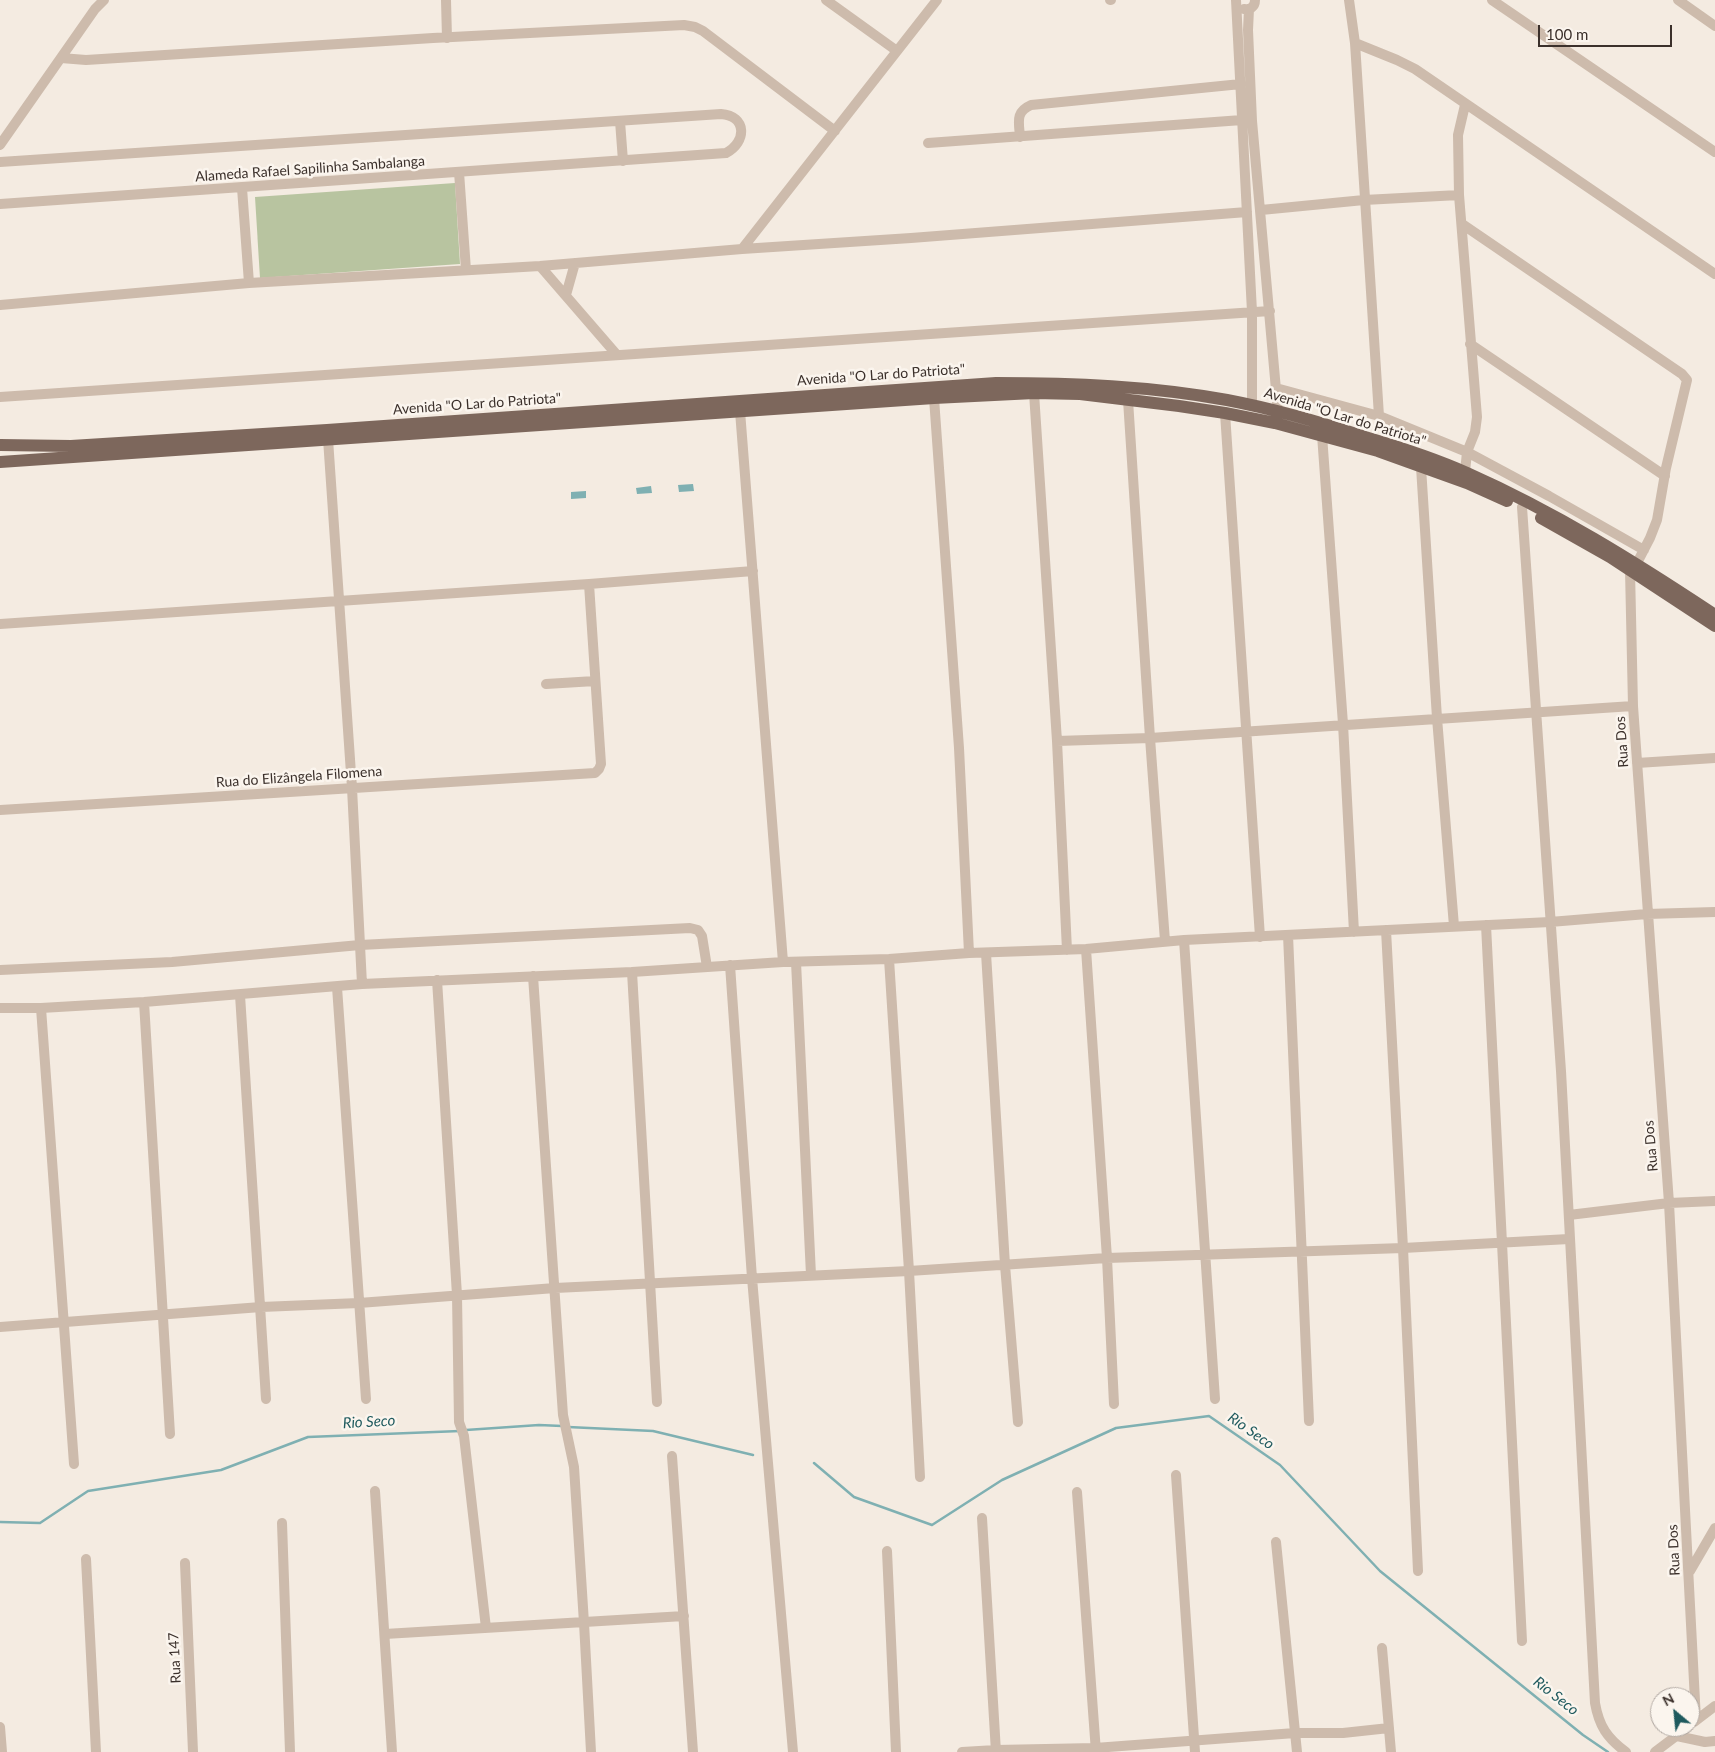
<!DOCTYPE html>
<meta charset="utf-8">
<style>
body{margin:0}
#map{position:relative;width:1715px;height:1752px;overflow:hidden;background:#f4ebe1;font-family:Lato,sans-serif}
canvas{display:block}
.north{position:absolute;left:1650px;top:1687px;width:50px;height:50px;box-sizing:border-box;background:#fbf5ee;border:1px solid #aea6a0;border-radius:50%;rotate:332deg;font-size:14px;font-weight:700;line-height:20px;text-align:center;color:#3b302b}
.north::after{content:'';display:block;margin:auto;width:18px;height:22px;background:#1f5a5e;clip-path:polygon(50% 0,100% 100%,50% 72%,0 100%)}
.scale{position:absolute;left:1538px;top:25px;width:134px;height:22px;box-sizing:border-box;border:2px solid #3b302b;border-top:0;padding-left:6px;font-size:15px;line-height:18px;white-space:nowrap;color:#3b302b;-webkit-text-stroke:4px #fbf5ee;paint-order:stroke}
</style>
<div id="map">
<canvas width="1715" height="1752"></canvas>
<div class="north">N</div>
<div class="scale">100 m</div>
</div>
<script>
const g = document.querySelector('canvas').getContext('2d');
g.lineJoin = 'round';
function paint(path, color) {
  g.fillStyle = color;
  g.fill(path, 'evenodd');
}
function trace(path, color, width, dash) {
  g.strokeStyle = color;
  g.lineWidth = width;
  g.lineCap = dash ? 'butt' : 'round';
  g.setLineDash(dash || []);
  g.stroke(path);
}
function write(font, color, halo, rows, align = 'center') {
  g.font = font + ' Lato,sans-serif';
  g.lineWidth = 5;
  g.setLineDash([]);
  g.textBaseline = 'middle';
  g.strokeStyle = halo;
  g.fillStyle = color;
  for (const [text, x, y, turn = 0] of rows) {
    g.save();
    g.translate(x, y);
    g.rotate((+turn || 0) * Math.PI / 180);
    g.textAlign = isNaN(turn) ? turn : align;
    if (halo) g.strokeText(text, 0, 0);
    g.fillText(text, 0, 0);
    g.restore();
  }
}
const green = new Path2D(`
 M455 183 460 264 260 278 255 197Z`);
const water = new Path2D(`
 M693 484 694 491 679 492 678 485Z
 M651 486 652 493 637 494 636 488Z
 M586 491V498L571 499V492Z`);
const stream = new Path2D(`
 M568 1427 653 1431 753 1455
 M466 1430 539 1425 562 1426
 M814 1463 854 1497 932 1525 1002 1480 1116 1428 1209 1416 1280 1465 1380 1571 1583 1735 1608 1752
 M0 1522 40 1523 88 1491 221 1470 308 1437 460 1431`);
const minor = new Path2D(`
 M446 0 447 38
 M826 0 897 51
 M1110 0H1111
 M1236 0 1252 312V405
 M1349 0 1355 43 1379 416
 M1492 0 1715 152
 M1678 0 1715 26
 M1244 9C1250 10 1255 7 1255 0
 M1249 9 1248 30 1252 121 1278 412
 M1355 43 1397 60 1415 69 1715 274
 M61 58 86 60 433 38 684 25 695 27 703 31 835 131
 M620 121 623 161
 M1020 137C1019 122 1015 112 1031 105L1241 84
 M928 143 1242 120
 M0 145 95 9 104 0
 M0 162 721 114C747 116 747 142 726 153L0 204
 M459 172 466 270
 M242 188 249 283
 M1261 210 1364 200 1459 195
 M1462 224 1682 374 1687 380 1666 468 1657 520 1650 538 1637 563
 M742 249 937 0
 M540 266 617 355
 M566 295 575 263
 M0 305 249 283 540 266 742 249 911 238 1247 212
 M1470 344 1665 476
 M1276 388 1379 416 1467 452 1475 432 1477 417 1459 195 1458 135 1465 105
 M1034 393 1057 741 1067 950
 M0 397 1270 311
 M934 398 959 748 969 953
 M1128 400 1150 738 1165 941
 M740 411 783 962
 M1225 413 1260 937
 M1322 435 1343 724 1354 932
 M328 439 352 788 362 984
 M1421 467 1437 718 1454 926
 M1465 472 1467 452 1549 496 1644 550
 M1522 507 1561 1071 1595 1703C1599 1726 1607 1738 1626 1752
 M1630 570 1633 706 1669 1203 1696 1720
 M0 624 589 584 753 571
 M546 684 595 681
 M1057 741 1150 738 1633 706
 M1637 763 1715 758
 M0 810 595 773 599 769 601 764 589 584
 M1486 925 1522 1641
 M1386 930 1403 1248 1418 1571
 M1288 935 1309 1421
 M1184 940 1215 1399
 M1086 949 1107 1258 1114 1404
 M986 953 1005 1265 1018 1422
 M889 959 909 1271 920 1477
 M796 962 811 1275
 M730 965 752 1278 793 1752
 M0 970 172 962 360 945 690 928 698 930 702 936 707 967
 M632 972 657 1402
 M533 976 563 1415 574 1467 584 1623 591 1752
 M437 980 457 1295 459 1422 464 1436 486 1628
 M337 987 366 1399
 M240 995 266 1399
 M144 1002 170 1434
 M0 1008H41L144 1002 362 984 632 972 783 962 889 959 969 953 1086 949 1184 940 1550 922 1647 914 1715 912
 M41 1008 74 1464
 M1569 1215 1669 1203 1715 1201
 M0 1327 261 1307 359 1303 555 1288 909 1271 1107 1258 1403 1248 1569 1239
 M672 1456 693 1752
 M1176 1475 1195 1752
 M375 1491 392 1752
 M1077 1492 1096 1752
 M982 1518 996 1752
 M282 1523 290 1752
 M1276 1542 1297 1752
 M887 1551 896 1752
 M86 1559 96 1752
 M185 1563 193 1752
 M1690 1571 1715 1528
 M385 1634 684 1616
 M1382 1648 1391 1752
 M1694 1722 1715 1706
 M0 1727 2 1752
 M1677 1736 1705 1742 1715 1741
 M962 1752 996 1750 1095 1748 1295 1733H1343L1389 1728
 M1655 1752 1688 1727`);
const major = new Path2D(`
 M0 445 71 446 327 430 996 383C1073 383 1150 386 1227 400 1274 409 1320 422 1365 437 1399 447 1434 458 1467 473 1555 512 1635 562 1715 615
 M0 462 934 398 1034 393 1080 394 1179 406 1225 413 1275 423 1378 451 1467 483 1507 501
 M1541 518 1610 557 1715 626`);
const streetNames = [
 ["Alameda Rafael Sapilinha Sambalanga",310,169,-4],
 ["Avenida \"O Lar do Patriota\"",881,375,-4],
 ["Avenida \"O Lar do Patriota\"",477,404,-4],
 ["Avenida \"O Lar do Patriota\"",1345,417,17],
 ["Rua Dos",1622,742,-94],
 ["Rua do Elizângela Filomena",299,777,-4],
 ["Rua Dos",1651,1146,-95],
 ["Rua Dos",1674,1550,-93],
 ["Rua 147",175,1658,-93]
];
const waterNames = [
 ["Rio Seco",369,1422,-3],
 ["Rio Seco",1251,1431,35],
 ["Rio Seco",1556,1696,38]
];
paint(green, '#b8c4a0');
paint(water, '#7fb0b2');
trace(stream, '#7fb0b2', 2.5);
trace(minor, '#cdbbac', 10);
trace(major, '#7d675c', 12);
write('14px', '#3b302b', '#fbf5ee', streetNames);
write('italic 15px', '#1f5a5e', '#fbf5ee', waterNames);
</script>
